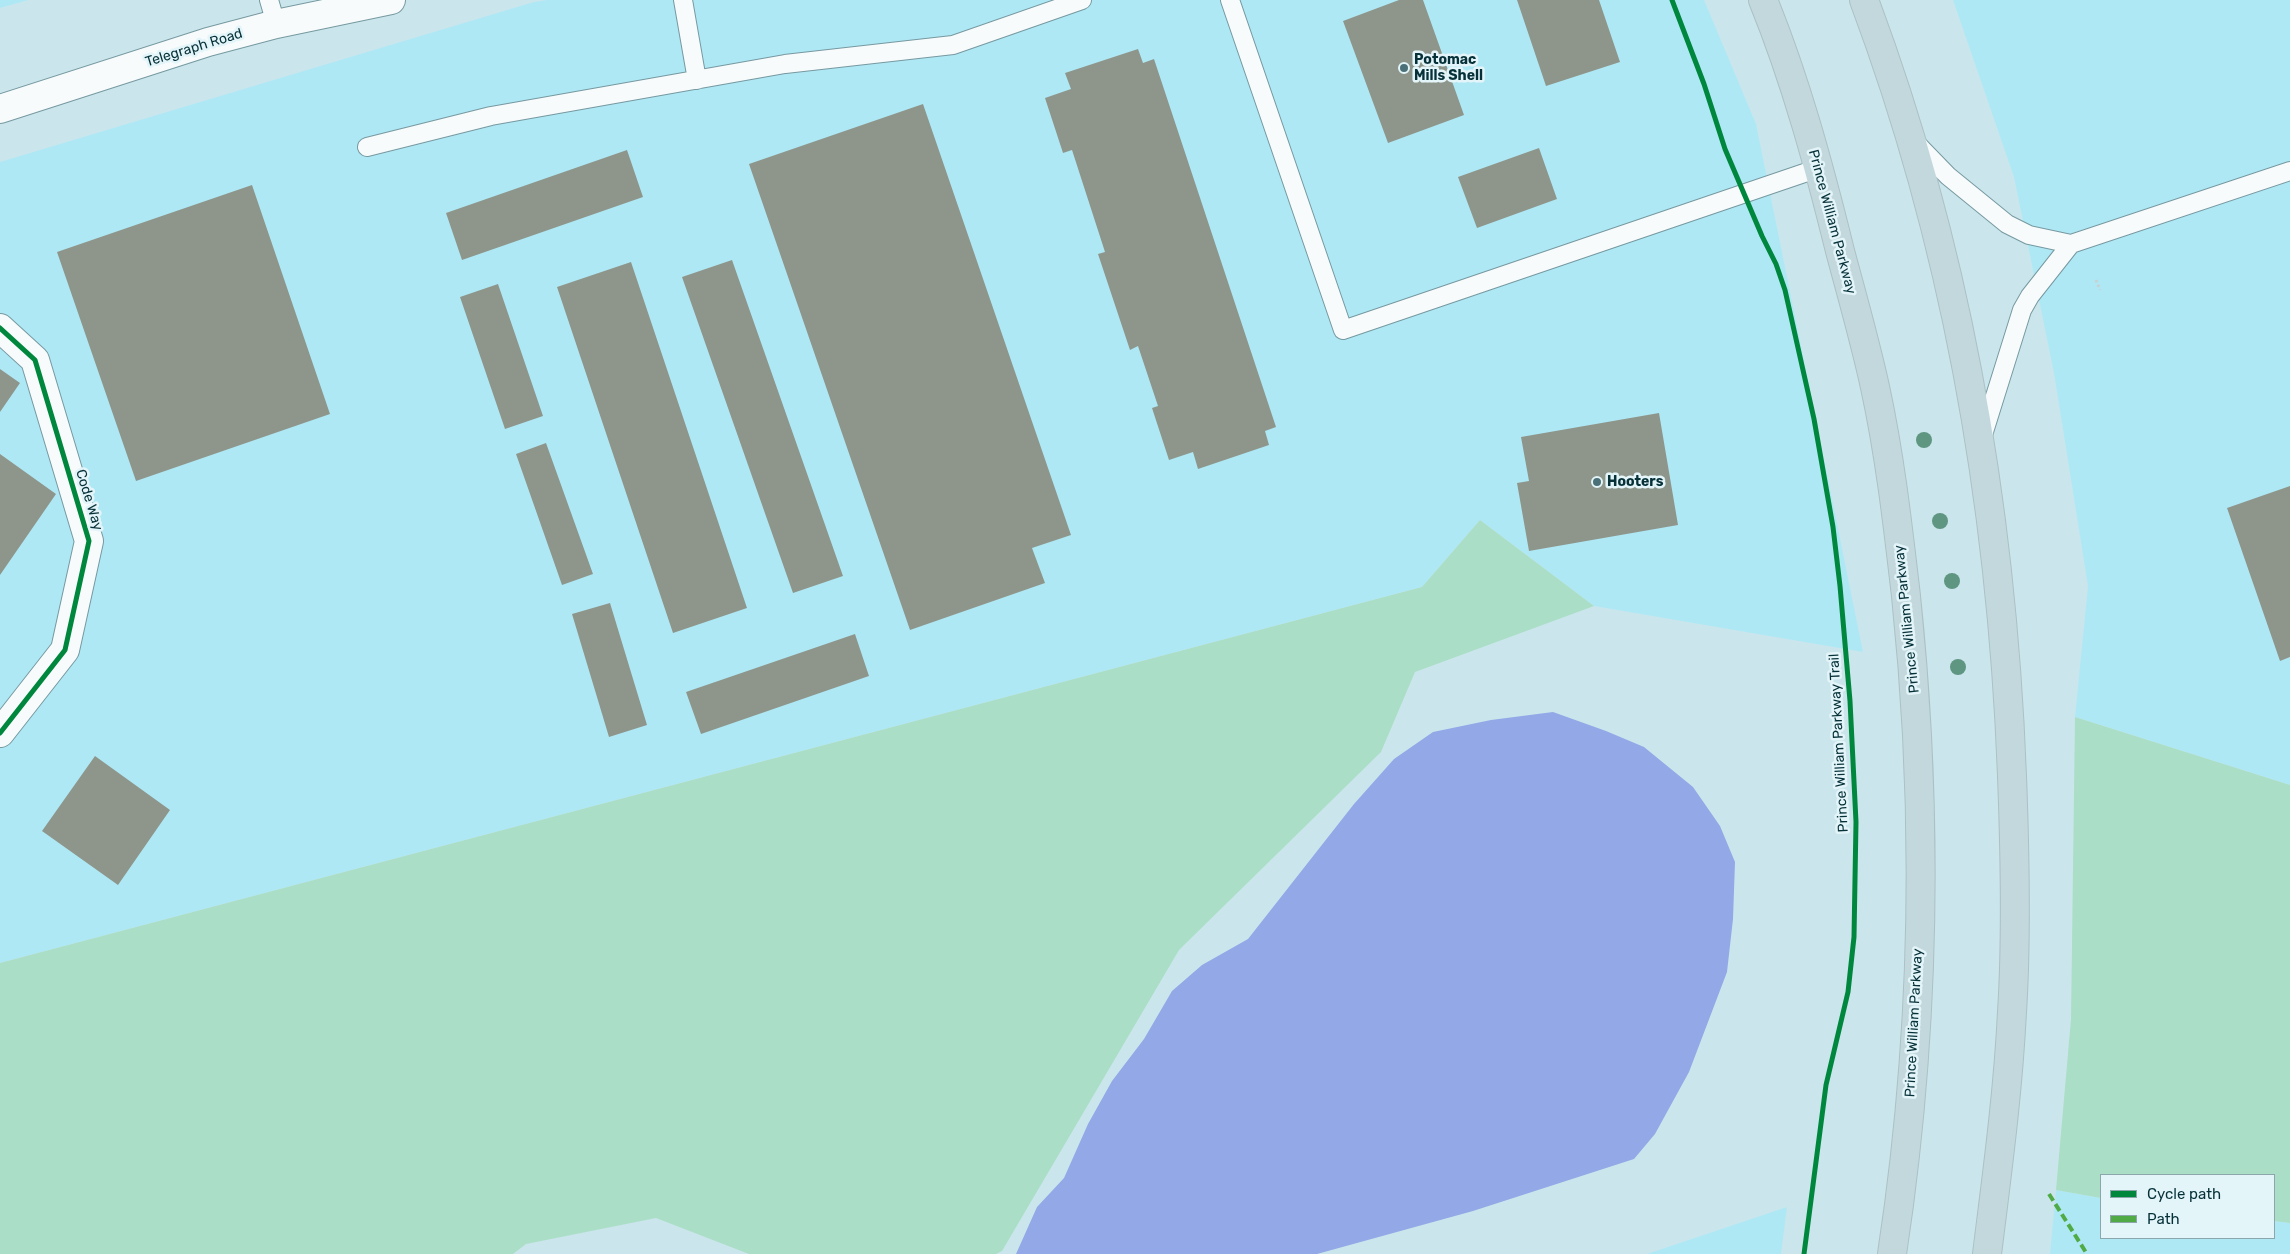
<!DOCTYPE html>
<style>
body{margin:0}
#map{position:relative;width:2290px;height:1254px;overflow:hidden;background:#cae6ec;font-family:Rubik,sans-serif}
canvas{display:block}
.legend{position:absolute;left:2100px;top:1174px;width:175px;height:65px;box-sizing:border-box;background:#e4f5f9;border:1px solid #8ba7ac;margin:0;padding:6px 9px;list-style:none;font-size:15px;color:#063139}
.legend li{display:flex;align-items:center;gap:10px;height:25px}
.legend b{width:25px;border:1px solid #8ba7ac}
</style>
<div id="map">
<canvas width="2290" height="1254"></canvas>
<ul class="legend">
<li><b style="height:6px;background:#00873e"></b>Cycle path</li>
<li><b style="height:6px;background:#50ab46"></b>Path</li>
</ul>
</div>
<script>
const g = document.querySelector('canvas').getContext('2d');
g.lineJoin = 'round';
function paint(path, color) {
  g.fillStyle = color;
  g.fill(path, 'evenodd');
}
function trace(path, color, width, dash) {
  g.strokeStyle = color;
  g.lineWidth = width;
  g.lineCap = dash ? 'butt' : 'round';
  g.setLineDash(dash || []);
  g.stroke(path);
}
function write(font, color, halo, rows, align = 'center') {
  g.font = font + ' Rubik,sans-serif';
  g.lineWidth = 5;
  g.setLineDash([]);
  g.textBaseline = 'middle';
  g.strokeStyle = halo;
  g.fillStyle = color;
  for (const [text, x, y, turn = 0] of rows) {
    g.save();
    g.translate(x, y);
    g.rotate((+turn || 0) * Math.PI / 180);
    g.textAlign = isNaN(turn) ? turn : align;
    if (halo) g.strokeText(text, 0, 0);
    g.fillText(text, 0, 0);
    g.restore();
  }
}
const built = new Path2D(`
 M0 0H28L0 8Z
 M547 0H1704L1756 124 1863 652 1594 606 1480 520 1422 587 0 963V162L534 2Z
 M1953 0H2290V785L2075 717 2088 586 2054 373 2014 177Z
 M2056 1190 2101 1198V1238H2274V1221L2290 1223V1254H2050Z
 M1787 1207 1781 1254H1647Z`);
const green = new Path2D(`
 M1480 520 1594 606 1415 672 1381 752 1179 950 1002 1251 996 1254H749L656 1218 526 1244 513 1254H0V963L1422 587Z
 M2075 717 2290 785V1223L2274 1221V1175H2101V1198L2056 1190 2071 1019Z`);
const water = new Path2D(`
 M1553 712 1606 731 1644 747 1693 787 1720 826 1735 862 1733 919 1727 972 1689 1072 1655 1134 1634 1159 1473 1211 1317 1254H1016L1037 1207 1064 1178 1088 1124 1112 1081 1144 1039 1172 991 1202 965 1248 939 1354 804 1394 759 1433 732 1491 720Z`);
const building = new Path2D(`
 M1399 0H1423L1464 115 1388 143 1343 21Z
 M1517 0H1599L1620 62 1546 86Z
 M1138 49 1143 63 1154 59 1276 427 1265 431 1269 445 1198 469 1193 452 1169 460 1152 408 1158 406 1138 346 1130 350 1098 254 1105 252 1072 150 1063 153 1045 98 1071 89 1065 73Z
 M923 104 1071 535 1032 548 1045 583 910 630 749 164Z
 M1539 148 1557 199 1477 228 1458 177Z
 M627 150 643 197 462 260 446 213Z
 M252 185 330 414 136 481 57 252Z
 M732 260 843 576 793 593 682 277Z
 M631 262 747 608 673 633 557 287Z
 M498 284 543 416 505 429 460 297Z
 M0 369 20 383 0 412Z
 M1659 413 1678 525 1529 551 1517 483 1529 481 1521 437Z
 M546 443 593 574 562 585 516 454Z
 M0 454 56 494 0 575Z
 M2290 486V657L2280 661 2227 508Z
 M610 603 647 725 609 737 572 614Z
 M855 634 869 676 701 734 686 692Z
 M95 756 170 810 118 885 42 831Z`);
const path = new Path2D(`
 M2096 280 2100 290`);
const lane = new Path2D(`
 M269 0 276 24
 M683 0 697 80
 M1230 0 1343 330 1819 168
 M1915 142 1948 176 2007 224 2029 235 2071 244 2290 171
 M367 147 491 116 785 64 953 45 1082 0
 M1982 438 2022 310 2030 296 2071 244`);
const street = new Path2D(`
 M0 328 35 360 89 541 65 650 0 733`);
const secondary = new Path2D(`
 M0 109 208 42 276 24 391 0`);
const highway = new Path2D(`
 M1763 0C1796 81 1819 166 1840 251 1852 296 1865 341 1875 387 1890 456 1898 527 1906 596 1929 815 1925 1037 1892 1254
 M1864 0C1957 248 2002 512 2012 776 2015 854 2017 934 2012 1012 2008 1093 1997 1174 1987 1254`);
const quiet = new Path2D(`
 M2049 1194 2087 1254`);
const cycleway = new Path2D(`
 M1672 0 1704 84 1725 149 1762 236 1776 264 1785 290 1814 419 1833 527 1840 586 1850 701 1856 822 1854 937 1848 992 1826 1085 1804 1254
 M0 328 35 360 89 541 65 650 0 733`);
const trees = [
 [1924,440],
 [1940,521],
 [1952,581],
 [1958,667]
];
const markers = [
 [1404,68,5,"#4b7078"],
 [1597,482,5,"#4b7078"]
];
const streetNames = [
 ["Telegraph Road",194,48,-17],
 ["Prince William Parkway",1832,222,75],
 ["Code Way",89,500,73],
 ["Prince William Parkway",1907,619,-96],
 ["Prince William Parkway Trail",1839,743,-93],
 ["Prince William Parkway",1914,1023,-87]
];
const poiNames = [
 ["Potomac",1414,60],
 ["Mills Shell",1414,76],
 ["Hooters",1607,482]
];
paint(built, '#afe8f5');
paint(green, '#abdec6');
paint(water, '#92a8e7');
paint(building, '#8e968b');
trace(lane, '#7699a0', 20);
trace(street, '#7699a0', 30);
trace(secondary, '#7699a0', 30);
trace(highway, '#acc1c5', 30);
trace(path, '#c7d2d4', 3, [2.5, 2.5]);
trace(lane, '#f7fbfc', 18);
trace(street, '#f7fbfc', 28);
trace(secondary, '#f7fbfc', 28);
trace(highway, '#c2d8dc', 28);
trace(quiet, '#50ab46', 4, [8, 4]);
trace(cycleway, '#00873e', 5);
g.fillStyle = '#5f9682';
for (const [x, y] of trees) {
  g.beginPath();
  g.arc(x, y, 8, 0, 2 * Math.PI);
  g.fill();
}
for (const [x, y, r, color] of markers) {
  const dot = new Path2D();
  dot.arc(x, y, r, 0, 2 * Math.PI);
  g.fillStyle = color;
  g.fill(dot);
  trace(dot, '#e4f5f9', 2);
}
write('14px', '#063139', '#e4f5f9', streetNames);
write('bold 14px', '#063139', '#e4f5f9', poiNames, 'left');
</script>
